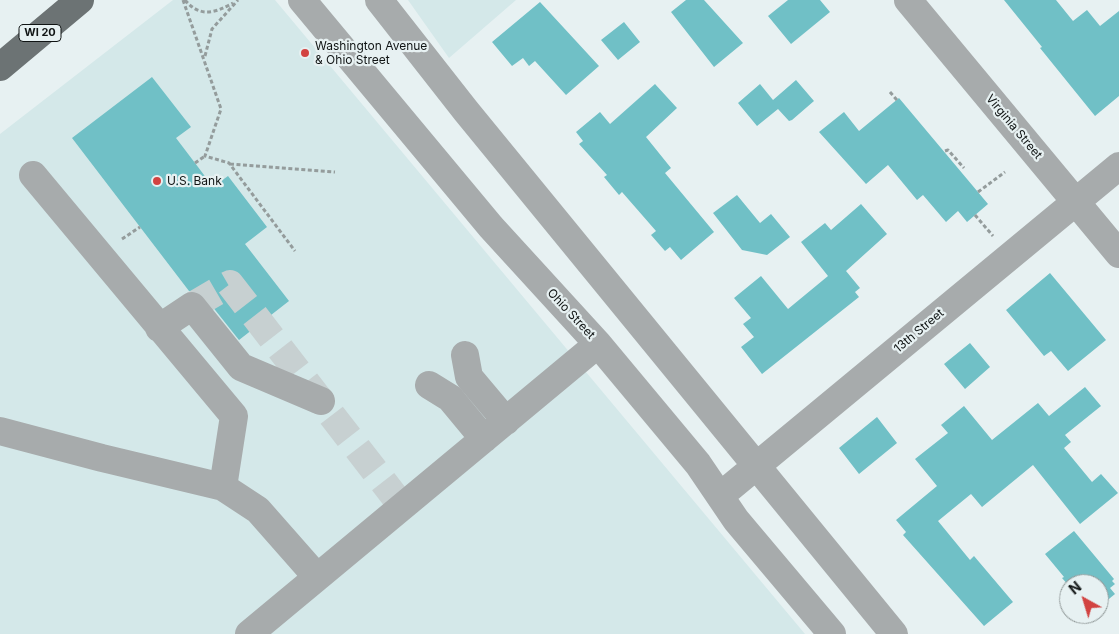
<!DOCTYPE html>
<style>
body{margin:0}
#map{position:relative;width:1119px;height:634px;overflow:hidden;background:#e7f1f2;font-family:Inter,sans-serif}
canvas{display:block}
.north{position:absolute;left:1059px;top:574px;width:50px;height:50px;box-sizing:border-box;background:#e7f1f2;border:1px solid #919999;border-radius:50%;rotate:321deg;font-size:14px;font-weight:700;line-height:20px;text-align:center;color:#101414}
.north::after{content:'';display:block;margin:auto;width:18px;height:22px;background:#d24341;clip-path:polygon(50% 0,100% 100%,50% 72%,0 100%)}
</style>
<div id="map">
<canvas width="1119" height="634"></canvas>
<div class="north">N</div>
</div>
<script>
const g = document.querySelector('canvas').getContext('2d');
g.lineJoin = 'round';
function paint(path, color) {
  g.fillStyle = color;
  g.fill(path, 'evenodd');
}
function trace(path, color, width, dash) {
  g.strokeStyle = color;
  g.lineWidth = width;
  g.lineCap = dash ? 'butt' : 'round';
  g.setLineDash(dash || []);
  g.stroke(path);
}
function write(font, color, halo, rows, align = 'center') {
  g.font = font + ' Inter,sans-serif';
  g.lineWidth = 4.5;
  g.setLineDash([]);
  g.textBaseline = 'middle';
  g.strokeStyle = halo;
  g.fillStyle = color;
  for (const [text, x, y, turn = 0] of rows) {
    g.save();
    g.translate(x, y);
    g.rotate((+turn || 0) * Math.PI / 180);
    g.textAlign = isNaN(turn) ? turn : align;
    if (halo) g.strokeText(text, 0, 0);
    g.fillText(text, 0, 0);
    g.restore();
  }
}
const built = new Path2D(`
 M173 0H275L805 634H0V134Z
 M408 0H516L449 58Z`);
const building = new Path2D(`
 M686 0H704L743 43 714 67 671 12Z
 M788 0H820L830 12 791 44 768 16Z
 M1004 0H1056L1073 21 1087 10 1100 26 1119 11V96L1095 116 1040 48 1042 47Z
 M540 2 599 66 566 95 535 61 529 66 523 58 512 66 492 42Z
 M624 22 640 42 618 60 601 40Z
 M152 77 191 127 176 138 195 163 213 187 228 176 267 227 245 244 289 301 239 340 204 296 198 291H189L72 138Z
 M796 80 814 101 792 120 789 121 778 109 757 126 738 103 760 84 773 100Z
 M655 84 677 108 646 137 671 168 665 173 714 232 681 260 670 247 665 251 651 235 656 231 622 192 619 195 604 177 607 175 579 144 583 141 576 132 600 112 610 124Z
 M899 98 988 204 967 222 958 211 946 222 923 195 917 200 888 165 866 184 819 132 844 112 859 131Z
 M737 195 760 223 771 214 790 237 767 255 742 250 713 213Z
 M861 204 887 234 846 271 860 288 855 292 859 297 762 374 741 347 754 337 743 324 751 318 734 298 761 276 788 309 828 276 801 242 825 223 831 230Z
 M1050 273 1106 340 1068 371 1051 351 1044 356 1006 310Z
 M970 343 990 367 965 389 944 364Z
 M1085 387 1101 406 1065 435 1071 442 1064 448 1092 482 1101 474 1118 493 1080 524 1033 465 982 507 971 494 938 521 970 560 974 556 1013 602 984 626 903 535 906 532 896 520 937 486 915 459 948 433 941 425 964 406 992 440 1038 403 1049 416Z
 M877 417 897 443 859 474 839 448Z
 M1074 531 1114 579 1112 581 1115 584 1110 588 1115 594 1099 607V584H1069V586L1062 578 1064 577 1045 554Z`);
const minorTunnel = new Path2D(`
 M192 306 230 284 402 506`);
const path = new Path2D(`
 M183 0 221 109 205 156 229 163 295 251
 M185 0C200 18 215 13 233 3
 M205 56 212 29 238 0
 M890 92 897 100
 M945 151 948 150 964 168
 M195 163 205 156
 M230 164 335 172
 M978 192 1005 172
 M975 215 993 236
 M122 239 140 227`);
const minor = new Path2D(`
 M302 0 491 227 598 344 698 464 736 520 832 634
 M379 0 466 111 894 634
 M908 0 1119 254
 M33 175 234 416 223 487
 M159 328 192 306 241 367 321 401
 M465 355 469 377 506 421
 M429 385 450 398 484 439
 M0 431 102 458 223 487 258 510 317 577
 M720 496 1119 166
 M249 634 598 344`);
const major = new Path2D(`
 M0 67 80 0`);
const markers = [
 [305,53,5,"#d24341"],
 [157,181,5,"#d24341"]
];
const shields = [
 [40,33,42]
];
const shieldNames = [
 ["WI 20",40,33]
];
const poiNames = [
 ["Washington Avenue",315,46],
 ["& Ohio Street",315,60],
 ["U.S. Bank",167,181]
];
const streetNames = [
 ["Virginia Street",1014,127,50],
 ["Ohio Street",571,314,47],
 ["13th Street",919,331,-40]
];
paint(built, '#d4e8e9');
paint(building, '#70c0c6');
trace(minorTunnel, '#c7d0d1', 28, [28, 14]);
trace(path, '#949c9c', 3, [4, 2.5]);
trace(minor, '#a7abac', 28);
trace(major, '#6c7374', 28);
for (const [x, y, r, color] of markers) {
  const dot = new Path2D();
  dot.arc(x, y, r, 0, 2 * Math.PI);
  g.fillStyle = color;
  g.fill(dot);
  trace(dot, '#e7f1f2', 2);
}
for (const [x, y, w] of shields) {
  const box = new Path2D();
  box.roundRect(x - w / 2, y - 8.5, w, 17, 4);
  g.fillStyle = '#e7f1f2';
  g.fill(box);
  trace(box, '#101414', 1);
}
write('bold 11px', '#101414', null, shieldNames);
write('12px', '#101414', '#e7f1f2', poiNames, 'left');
write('12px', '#101414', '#e7f1f2', streetNames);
</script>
